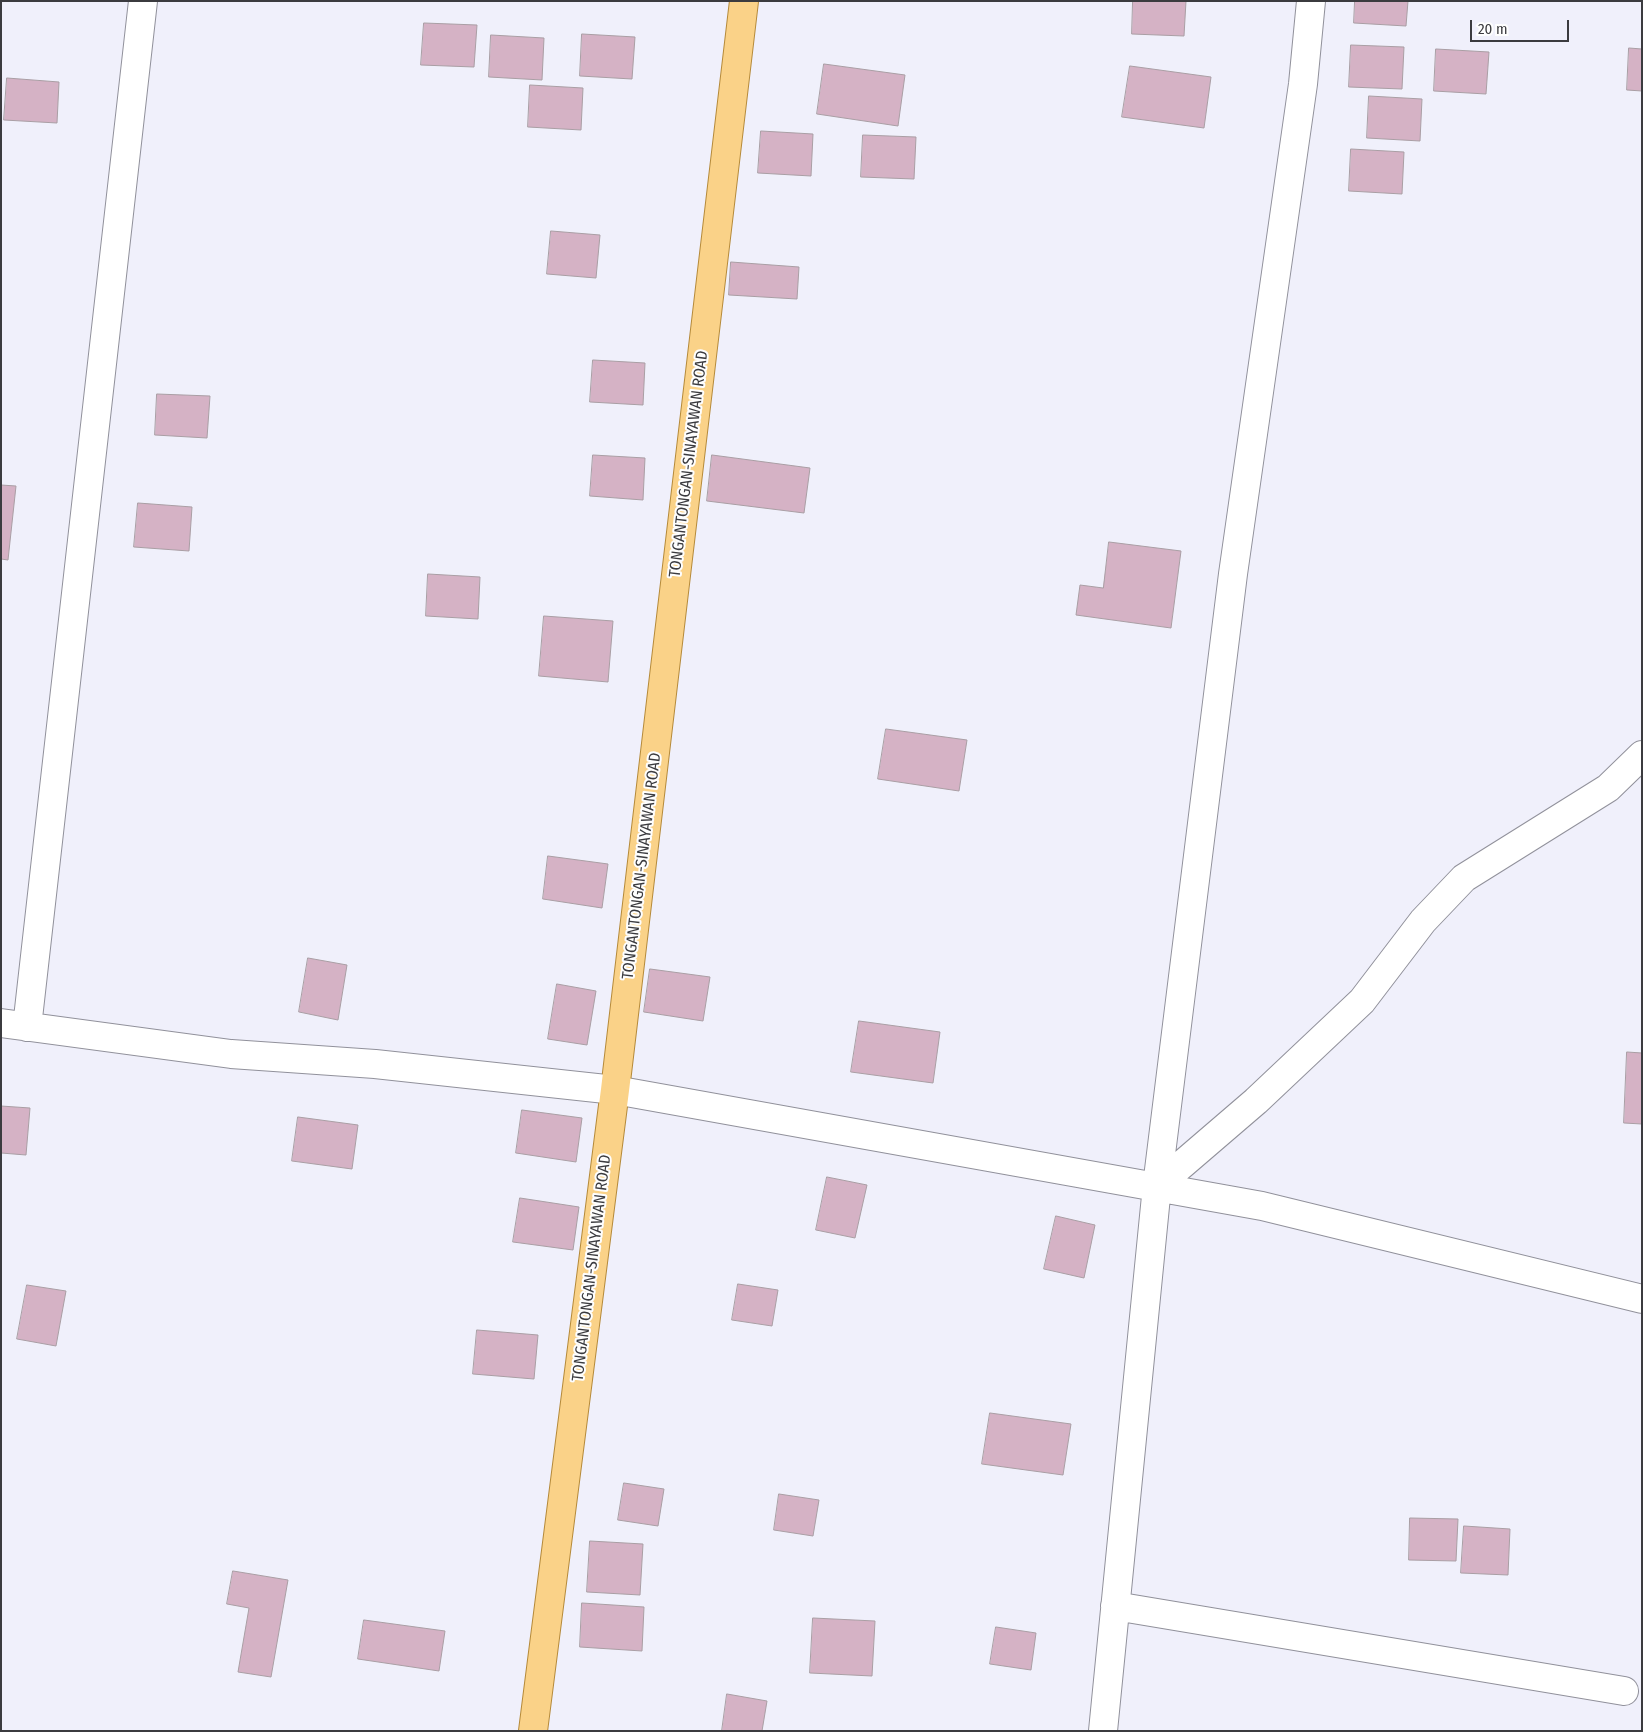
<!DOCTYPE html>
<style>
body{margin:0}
#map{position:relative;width:1643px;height:1732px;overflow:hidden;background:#f0f0fb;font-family:"Fira Sans Condensed",sans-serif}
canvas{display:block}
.frame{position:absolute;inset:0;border:2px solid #3b3b3f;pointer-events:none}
.scale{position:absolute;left:1470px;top:20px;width:99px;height:22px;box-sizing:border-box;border:2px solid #3b3b3f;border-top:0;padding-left:6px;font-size:15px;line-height:18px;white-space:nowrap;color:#3b3b3f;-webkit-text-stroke:4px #fefefe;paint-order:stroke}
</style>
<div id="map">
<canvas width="1643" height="1732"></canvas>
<div class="frame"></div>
<div class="scale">20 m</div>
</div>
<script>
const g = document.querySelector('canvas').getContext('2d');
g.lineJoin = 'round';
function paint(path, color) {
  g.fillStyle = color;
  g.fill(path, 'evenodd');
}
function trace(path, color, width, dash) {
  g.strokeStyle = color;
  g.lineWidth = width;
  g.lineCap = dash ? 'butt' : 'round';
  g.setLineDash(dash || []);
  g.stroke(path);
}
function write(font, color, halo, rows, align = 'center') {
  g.font = font + ' "Fira Sans Condensed",sans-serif';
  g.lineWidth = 4;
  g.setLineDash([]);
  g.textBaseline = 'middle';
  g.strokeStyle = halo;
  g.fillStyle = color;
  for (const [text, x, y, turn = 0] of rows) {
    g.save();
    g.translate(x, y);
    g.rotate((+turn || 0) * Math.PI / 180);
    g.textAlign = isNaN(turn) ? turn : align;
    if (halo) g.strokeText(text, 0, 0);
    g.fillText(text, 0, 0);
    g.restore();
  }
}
const building = new Path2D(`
 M1133 1H1186L1184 36 1132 34Z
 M1355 1H1408L1406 26 1354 23Z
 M424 23 477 25 474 67 421 65Z
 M582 34 635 37 632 79 580 76Z
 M491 35 544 38 542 80 489 77Z
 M1351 45 1404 47 1402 89 1349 87Z
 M1629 48 1642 49V91L1627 90Z
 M1436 49 1489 52 1486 94 1434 91Z
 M824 64 905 75 898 126 817 114Z
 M1130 66 1211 77 1204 128 1122 117Z
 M7 78 59 82 57 123 4 120Z
 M530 85 583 88 581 130 528 127Z
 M1369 96 1422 99 1420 141 1367 138Z
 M761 131 813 134 811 176 758 173Z
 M863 135 916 137 914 179 861 177Z
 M1351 149 1404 152 1402 194 1349 191Z
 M551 231 600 235 596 278 547 274Z
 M731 262 799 267 797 299 729 295Z
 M593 360 645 363 643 405 590 402Z
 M157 394 210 396 207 438 155 435Z
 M593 455 645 458 643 500 590 496Z
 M712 455 810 468 804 513 707 501Z
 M1 485 16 486 8 560 1 559Z
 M138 503 192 507 189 551 134 547Z
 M1109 542 1181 551 1171 628 1076 615 1080 585 1103 588Z
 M428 574 480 577 478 619 426 616Z
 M544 616 613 621 608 682 539 676Z
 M886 729 967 740 959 791 878 779Z
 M548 856 608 864 602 908 543 899Z
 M308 958 347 965 338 1020 299 1012Z
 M650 969 710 977 703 1021 644 1012Z
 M557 984 596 991 587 1045 548 1039Z
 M859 1021 940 1032 933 1083 851 1072Z
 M1627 1052 1642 1053V1124L1624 1123Z
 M1 1106 30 1108 26 1155 1 1153Z
 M522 1110 582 1118 576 1162 516 1153Z
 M298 1117 358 1125 352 1169 292 1161Z
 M827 1177 867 1185 855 1238 816 1230Z
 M520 1198 579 1207 573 1250 513 1242Z
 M1056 1216 1095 1225 1084 1278 1044 1269Z
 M738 1284 778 1290 772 1326 732 1320Z
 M27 1285 66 1291 56 1346 17 1339Z
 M477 1330 538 1335 534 1379 473 1374Z
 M990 1413 1071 1424 1063 1475 982 1464Z
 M624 1483 664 1489 658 1526 618 1520Z
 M779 1494 819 1500 813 1536 774 1530Z
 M1410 1518 1458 1519 1456 1561 1409 1560Z
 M1464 1526 1510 1529 1508 1575 1461 1573Z
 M590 1541 643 1544 640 1595 587 1592Z
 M233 1571 288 1580 271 1677 238 1672 249 1608 227 1604Z
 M582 1603 644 1607 642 1651 580 1647Z
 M813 1618 875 1621 872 1676 810 1673Z
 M364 1620 445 1631 439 1671 358 1659Z
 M996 1627 1036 1633 1031 1670 990 1664Z
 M727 1694 767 1701 762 1731H722Z`);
const minor = new Path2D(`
 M1 1023 231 1054 375 1064 615 1090 1262 1206 1642 1299
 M27 1027 143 1
 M1157 1186 1256 1101 1362 1001 1423 921 1464 878 1608 788 1642 755
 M1115 1606 1624 1691
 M1103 1731 1157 1186 1233 574 1303 84 1311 1`);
const major = new Path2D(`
 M533 1731 615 1090 744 1`);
const streetNames = [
 ["TONGANTONGAN-SINAYAWAN ROAD",689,464,-83],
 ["TONGANTONGAN-SINAYAWAN ROAD",642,866,-83],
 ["TONGANTONGAN-SINAYAWAN ROAD",592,1268,-83]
];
paint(building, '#d5b2c5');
trace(building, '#a99ea4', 1);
trace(minor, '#91919b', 30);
trace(major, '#b58a3a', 30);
trace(minor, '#fff', 28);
trace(major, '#fad288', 28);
write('16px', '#3b3b3f', '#fefefe', streetNames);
</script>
